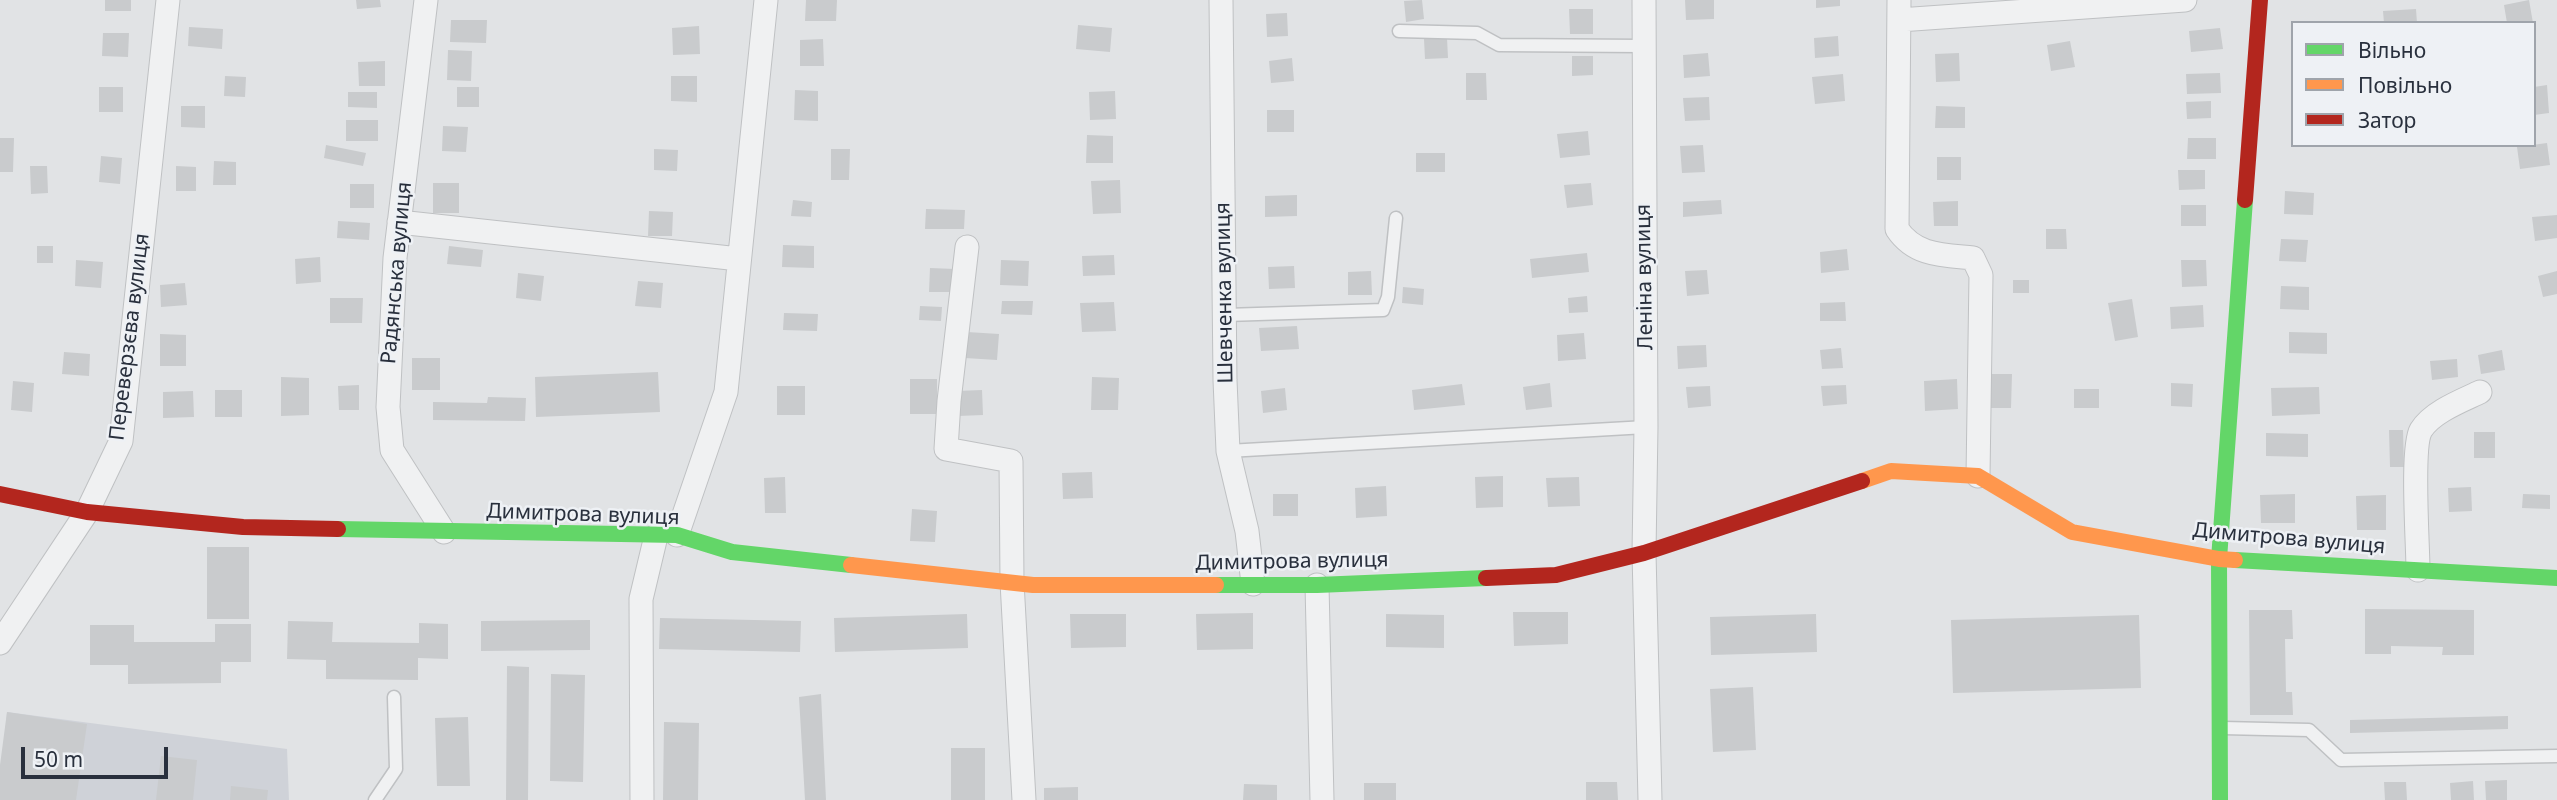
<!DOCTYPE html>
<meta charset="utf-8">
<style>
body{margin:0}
#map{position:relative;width:2557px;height:800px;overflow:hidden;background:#e1e3e5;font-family:"Noto Sans",sans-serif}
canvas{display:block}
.legend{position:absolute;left:2291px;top:21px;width:245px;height:126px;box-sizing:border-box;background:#eef1f5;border:2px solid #9fa4ab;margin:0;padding:9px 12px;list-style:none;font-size:21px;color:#29303d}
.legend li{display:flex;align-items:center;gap:14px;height:35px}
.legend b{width:35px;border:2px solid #9fa4ab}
.scale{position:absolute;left:21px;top:747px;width:147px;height:32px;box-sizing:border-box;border:4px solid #29303d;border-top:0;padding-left:9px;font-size:21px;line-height:24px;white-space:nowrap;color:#29303d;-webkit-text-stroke:5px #eef1f5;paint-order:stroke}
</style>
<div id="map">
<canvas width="2557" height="800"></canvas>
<ul class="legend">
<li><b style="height:9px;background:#63d668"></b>Вільно</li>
<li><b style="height:9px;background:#ff974d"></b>Повільно</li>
<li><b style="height:9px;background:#b3261e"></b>Затор</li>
</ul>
<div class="scale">50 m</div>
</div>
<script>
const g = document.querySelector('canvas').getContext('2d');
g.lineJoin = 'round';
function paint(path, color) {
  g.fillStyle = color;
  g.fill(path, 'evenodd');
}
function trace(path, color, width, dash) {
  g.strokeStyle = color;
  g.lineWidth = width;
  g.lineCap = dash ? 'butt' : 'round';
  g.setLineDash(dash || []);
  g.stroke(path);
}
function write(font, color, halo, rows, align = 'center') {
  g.font = font + ' "Noto Sans",sans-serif';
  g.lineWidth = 5;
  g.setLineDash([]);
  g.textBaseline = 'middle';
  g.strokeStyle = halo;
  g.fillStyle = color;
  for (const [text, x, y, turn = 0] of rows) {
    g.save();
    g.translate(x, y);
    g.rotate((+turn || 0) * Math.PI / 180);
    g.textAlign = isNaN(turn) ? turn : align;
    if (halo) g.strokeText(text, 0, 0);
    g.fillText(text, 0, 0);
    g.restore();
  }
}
const built = new Path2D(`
 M7 712 287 749 289 800H0Z`);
const building = new Path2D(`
 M105 0H131V11H105Z
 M356 0H380L381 7 357 9Z
 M806 0H837L836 21H805Z
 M1422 0 1424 19 1406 22 1404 1Z
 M1685 0H1714V19L1686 20Z
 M1816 0H1840V6L1816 8Z
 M2529 0 2533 23H2507L2504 5Z
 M1569 9H1593V34H1570Z
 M2416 9 2417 23H2384L2383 11Z
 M1287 13 1288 36 1267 37 1266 14Z
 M451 20H487L486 43 450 42Z
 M1078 25 1112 28 1110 52 1076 49Z
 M699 26 700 54 673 55 672 28Z
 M189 27 223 29 222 49 188 46Z
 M2220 28 2223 49 2191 52 2189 31Z
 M103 33H129L128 57 102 56Z
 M1838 36 1839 56 1815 58 1814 38Z
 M1447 38 1448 58 1425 59 1424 39Z
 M823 39 824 66H800V40Z
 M2070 41 2075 67 2051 71 2047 45Z
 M448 50 472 51 471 81 447 80Z
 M1708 53 1710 76 1684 78 1683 55Z
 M1959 53 1960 81 1936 82 1935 54Z
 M1572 56H1593V75L1572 76Z
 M1292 58 1294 81 1271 83 1269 61Z
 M385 61V86H359L358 62Z
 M1466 73H1486L1487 100H1466Z
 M2220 73 2221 93 2187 94 2186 74Z
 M1843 74 1845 101 1815 104 1812 77Z
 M225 76 246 77 245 97 224 96Z
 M671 76H697V102L671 101Z
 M2547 85 2549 113 2534 115V87Z
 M99 87H123V112H99Z
 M457 87H479V107H457Z
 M795 90 818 91V121L794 120Z
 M1115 91 1116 119 1090 120 1089 92Z
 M348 92H377V108L348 107Z
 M1709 97 1710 120 1685 121 1683 98Z
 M2211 101V118L2187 119 2186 102Z
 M181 106H205V128L181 127Z
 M1936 106 1965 107V128H1935Z
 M1267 110H1294V132H1267Z
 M346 120H378V141H346Z
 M443 126 468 127 466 152 442 151Z
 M1588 131 1590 155 1560 158 1557 134Z
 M1087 135 1113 136V163H1086Z
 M0 138H14L13 172H0Z
 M2188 138H2216V159H2187Z
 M2547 143 2550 165 2520 169 2517 147Z
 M326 145 366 153 363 166 324 158Z
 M1703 145 1705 172 1682 173 1680 146Z
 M654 149 678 150 677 171 654 170Z
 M831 149H850L849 180H831Z
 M1416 153H1445V172H1416Z
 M101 156 122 158 120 184 99 182Z
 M1937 157H1961V180H1937Z
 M214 161 236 162V185H213Z
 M30 166H47L48 193 31 194Z
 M176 166 196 167V191H176Z
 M2178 170H2205V189L2179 190Z
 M1120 180 1121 213 1093 214 1091 181Z
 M433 183H459V213H433Z
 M1591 183 1593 205 1567 208 1564 185Z
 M350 184H374V208H350Z
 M2285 191 2314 193 2313 215 2284 214Z
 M1297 195V216L1265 217V196Z
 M793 200 812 202 811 217 791 216Z
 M1721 200 1722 214 1683 217V202Z
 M1958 201V226H1934L1933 202Z
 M2181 205H2206V226H2181Z
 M926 209 965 210 964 229H925Z
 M649 211 673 212 672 236H648Z
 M2557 215V238L2535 241 2532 217Z
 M338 221 370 223 369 240 337 238Z
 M2046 229H2066L2067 249H2046Z
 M2281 239 2308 240 2306 262 2279 261Z
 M783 245 814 246V268L782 267Z
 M37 246H53V263H37Z
 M449 246 483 250 481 267 447 264Z
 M1847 249 1849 270 1821 273 1820 252Z
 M1587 253 1589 272 1532 278 1530 259Z
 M1114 255 1115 275 1083 276 1082 256Z
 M320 257 321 282 296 284 295 259Z
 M76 260 103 262 101 288 75 286Z
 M1001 260 1029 261 1028 286 1000 285Z
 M2181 260H2206L2207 286 2182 287Z
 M1294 266 1295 288 1269 289 1268 267Z
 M930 268 955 269 954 292H929Z
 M1707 270 1709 294 1687 296 1685 271Z
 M1371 271 1372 295H1348V272Z
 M2557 271V294L2543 297 2538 276Z
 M518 273 544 276 541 301 516 298Z
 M2013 280H2029V293H2013Z
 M638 281 663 283 661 308 635 306Z
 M185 283 187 305 161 307 160 285Z
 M2281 286 2309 287V310L2280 309Z
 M1403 287 1424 289 1423 305 1402 303Z
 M1587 296 1588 312 1569 313 1568 298Z
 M330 298H363L362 323H330Z
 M2132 299 2138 337 2115 341 2108 303Z
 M1002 301H1033L1032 315 1001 314Z
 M1114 302 1116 331 1082 332 1080 303Z
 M1845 302 1846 321H1820V303Z
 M2203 305 2204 327 2171 329 2170 307Z
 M920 306 942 307 941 321 919 320Z
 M784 313 818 314 817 331 783 330Z
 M1297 326 1299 349 1261 351 1259 328Z
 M967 332 999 334 997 360 965 358Z
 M2289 332 2327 333V354L2289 353Z
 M1584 333 1586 359 1558 361 1557 335Z
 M160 334 186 335V366H160Z
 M1706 345 1707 367 1678 369 1677 346Z
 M1841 348 1843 368 1822 369 1820 350Z
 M2502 350 2505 370 2481 374 2478 355Z
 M64 352 90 354 89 376 62 374Z
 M412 358H440V390H412Z
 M2457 359 2458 377 2432 380 2430 361Z
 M658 372 660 412 536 417 535 377Z
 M1991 374H2012L2011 408H1990Z
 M281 377 309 378V415L281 416Z
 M1092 377 1119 378 1118 410H1091Z
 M910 379H937V414H910Z
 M1957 379 1958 409 1925 411 1924 381Z
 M13 381 34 383 32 412 11 410Z
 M1550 383 1552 407 1526 410 1523 387Z
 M2171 383 2193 384 2192 407 2171 406Z
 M1462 384 1465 405 1414 410 1412 390Z
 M359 385V410H339L338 386Z
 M1846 385 1847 404 1823 406 1821 386Z
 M777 386H805V415H777Z
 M1710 386 1711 406 1688 408 1686 387Z
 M2319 387 2320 414 2272 416 2271 388Z
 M1285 388 1287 410 1263 413 1261 391Z
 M2074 389H2099V408H2074Z
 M215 390H242V417H215Z
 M982 390 983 415 958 416 957 391Z
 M193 391 194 417 163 418V392Z
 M488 397 526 398 525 421 433 420V402L487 403Z
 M2389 430H2403L2404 467H2390Z
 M2474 432H2495V458H2474Z
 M2266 433 2308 434V457L2266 456Z
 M1092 472 1093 498 1063 499 1062 473Z
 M1503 476V507L1476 508 1475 477Z
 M785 477 786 513H765L764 478Z
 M1579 477 1580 506 1548 507 1546 478Z
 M1386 486 1387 516 1356 518 1355 488Z
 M2471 487 2472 511 2449 512 2448 488Z
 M1273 494H1298V516H1273Z
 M2295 494V523H2261L2260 495Z
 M2523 494 2550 495V509L2522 508Z
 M2386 495V530H2357L2356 496Z
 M912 509 937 511 935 542 910 541Z
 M207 547H249V619H207Z
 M2365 609 2474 610V655H2442L2443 647 2391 646V654H2365Z
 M2249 610H2292L2293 639H2285L2286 692H2292L2293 715H2250Z
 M1513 612H1568V644L1514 646Z
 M1253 613V649L1197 650 1196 614Z
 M967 614 968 648 835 652 834 618Z
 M1070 614H1126V647L1071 648Z
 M1386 614 1444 615V648L1386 647Z
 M1816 614 1817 652 1711 655 1710 617Z
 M2139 615 2141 688 1953 693 1951 620Z
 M660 618 801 621 800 652 659 649Z
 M590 620V650L481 651V621Z
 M288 621 333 622 332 642 419 643V623L448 624V659L418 658V680L326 679V660L287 659Z
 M215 624H251V662H221V683L128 684V665H90V625H134V642H215Z
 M507 666 529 667 528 800H506Z
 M551 674 585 675 583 782 550 781Z
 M1753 687 1756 750 1713 752 1710 689Z
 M821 694 826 800H805L799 697Z
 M7 712 87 724 76 800H0V765Z
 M2508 716V729L2350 733V720Z
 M468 717 470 786H437L435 718Z
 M664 722 699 723 698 800H663Z
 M951 748H985V800H951Z
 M161 756 197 760 193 800H156Z
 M2507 780V800H2486L2485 781Z
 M2473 781 2474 800H2451L2450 783Z
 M1586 782H1617L1618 800H1586Z
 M2384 782H2406L2407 800H2385Z
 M1364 783H1396V800H1364Z
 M1244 784 1277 785V800H1243Z
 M231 786 268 790 267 800H230Z
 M1078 787V800H1044V788Z`);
const lane = new Path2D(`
 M1399 31 1477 33 1499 45 1642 46
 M1226 315 1383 310 1388 297 1396 218
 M1228 451 1646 427
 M2223 728 2309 730 2341 760 2557 756
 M375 800 396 769 394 697`);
const street = new Path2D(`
 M426 0 395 258 388 407 392 450 444 532
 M1221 0 1225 380 1228 451 1247 531 1253 584
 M1644 0 1646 427 1644 553 1650 800
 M1899 0 1897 229C1915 256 1943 255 1973 258L1981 275 1978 476
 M1899 20 2185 0
 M399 222 739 259
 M967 247 949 401 946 449 1011 461 1012 582 1024 800
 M677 535 726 392 766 0
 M2418 570C2418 545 2411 447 2421 430 2432 412 2461 401 2480 392
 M1317 585 1322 800
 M0 643 87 512 121 441 168 0
 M642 800 641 599 656 536`);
const fast = new Path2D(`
 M338 529 677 535 732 552 851 565
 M2235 560 2557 578
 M1216 585H1317L1486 578
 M2220 800 2219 559 2245 200`);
const slow = new Path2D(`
 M1862 481 1891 471 1978 476 2072 532 2219 559 2235 560
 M851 565 1033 585H1216`);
const jam = new Path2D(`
 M2245 200 2260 0
 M0 494 87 512 243 527 338 529
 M1486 578 1556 575 1644 553 1862 481`);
const streetNames = [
 ["Радянська вулиця",397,273,-85],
 ["Леніна вулиця",1645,277,-91],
 ["Шевченка вулиця",1225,293,-91],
 ["Переверзєва вулиця",130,337,-83],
 ["Димитрова вулиця",583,515,2],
 ["Димитрова вулиця",2289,539,5],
 ["Димитрова вулиця",1292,562,-1]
];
paint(built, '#cfd2d8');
paint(building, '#c9cbcd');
trace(lane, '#bfc1c3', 15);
trace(street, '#bfc1c3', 25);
trace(lane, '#f0f1f2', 12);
trace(street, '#f0f1f2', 23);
trace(fast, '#63d668', 16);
trace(slow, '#ff974d', 16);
trace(jam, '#b3261e', 16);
write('21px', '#29303d', '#eef1f5', streetNames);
</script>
